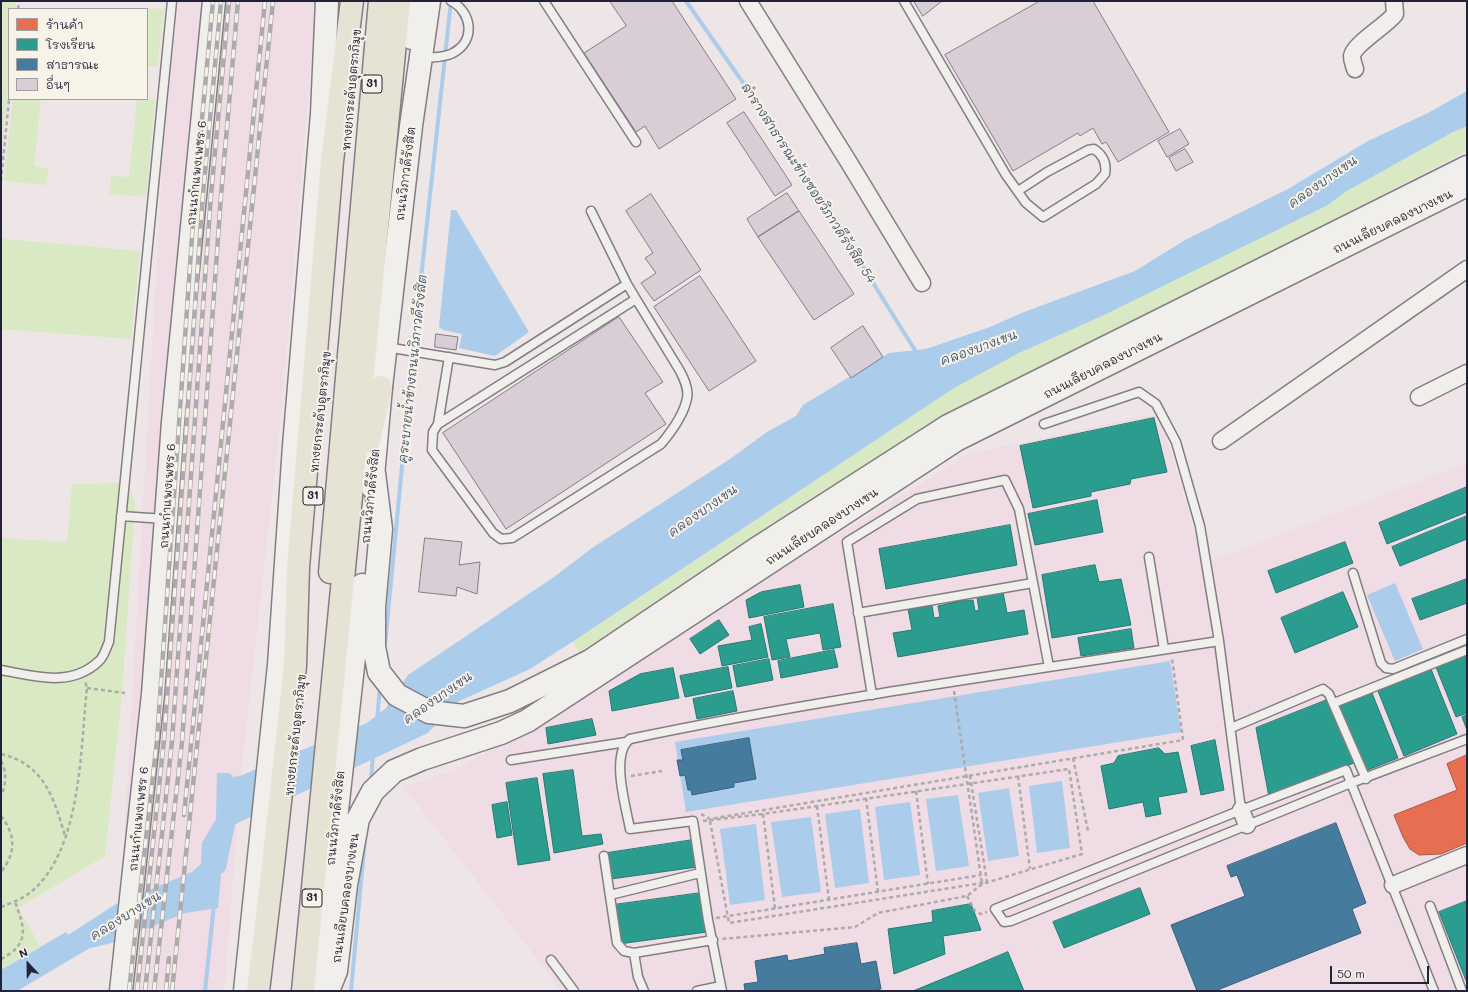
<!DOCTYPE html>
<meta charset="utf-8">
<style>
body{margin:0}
#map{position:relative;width:1468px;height:992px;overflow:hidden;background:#eee5e7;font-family:Mali,"Playpen Sans Thai",sans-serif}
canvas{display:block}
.frame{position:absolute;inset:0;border:2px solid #22223b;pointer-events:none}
.legend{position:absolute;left:8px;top:8px;width:140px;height:92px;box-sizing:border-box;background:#f7f3e8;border:1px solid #a29fa3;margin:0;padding:5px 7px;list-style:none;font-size:12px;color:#22223b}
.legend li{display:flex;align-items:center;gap:8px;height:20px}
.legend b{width:20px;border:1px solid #a29fa3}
.north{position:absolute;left:8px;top:944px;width:40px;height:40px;-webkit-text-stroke:3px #f7f3e8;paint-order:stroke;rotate:338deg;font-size:11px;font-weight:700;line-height:16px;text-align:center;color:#22223b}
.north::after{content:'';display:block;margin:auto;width:14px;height:18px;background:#22223b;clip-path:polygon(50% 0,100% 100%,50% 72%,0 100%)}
.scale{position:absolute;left:1330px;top:966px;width:99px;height:18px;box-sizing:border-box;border:2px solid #22223b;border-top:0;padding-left:5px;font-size:12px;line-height:14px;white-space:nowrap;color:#22223b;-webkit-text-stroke:3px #f7f3e8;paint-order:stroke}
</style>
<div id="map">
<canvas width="1468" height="992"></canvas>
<div class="frame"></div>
<ul class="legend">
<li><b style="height:11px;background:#e76f51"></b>ร้านค้า</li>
<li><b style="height:11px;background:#2a9d8f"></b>โรงเรียน</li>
<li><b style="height:11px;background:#457b9d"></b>สาธารณะ</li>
<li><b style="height:11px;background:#daced6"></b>อื่นๆ</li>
</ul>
<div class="north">N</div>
<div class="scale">50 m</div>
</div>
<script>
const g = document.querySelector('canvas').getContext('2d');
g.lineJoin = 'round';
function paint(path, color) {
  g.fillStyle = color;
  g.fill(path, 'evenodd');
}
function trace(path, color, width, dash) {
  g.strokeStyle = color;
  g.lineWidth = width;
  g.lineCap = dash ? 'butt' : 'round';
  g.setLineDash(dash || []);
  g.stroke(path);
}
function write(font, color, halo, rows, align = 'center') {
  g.font = font + ' Mali,"Playpen Sans Thai",sans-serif';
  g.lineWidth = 4;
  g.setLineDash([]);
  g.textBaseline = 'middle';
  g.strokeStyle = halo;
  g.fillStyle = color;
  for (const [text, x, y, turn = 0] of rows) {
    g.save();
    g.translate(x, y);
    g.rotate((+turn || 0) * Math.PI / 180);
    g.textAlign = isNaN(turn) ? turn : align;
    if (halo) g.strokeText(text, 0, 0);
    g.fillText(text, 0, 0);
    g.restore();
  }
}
const built = new Path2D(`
 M179 1H316L282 405 243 756 224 991H109L121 892 164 136Z
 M1159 413 1204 564 1467 463V991H562L404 787 457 770 968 454Z`);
const green = new Path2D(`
 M1 1H16V9H9V78L1 157Z
 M152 8 164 10 157 66H147V9Z
 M13 99H41L34 166 49 169 46 185 4 181Z
 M137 100H155L146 197 109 194 111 176 129 177Z
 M1467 126V151L1032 374 583 658 572 642 954 388 1019 353 1102 316 1328 205 1345 192 1453 132Z
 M1 235 5 239 140 251 131 339 1 329Z
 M116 483 129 486 135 504 122 693 105 856 18 908 40 946 1 970V538L67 542 72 484Z`);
const water = new Path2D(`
 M1467 91V126L1453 132 1345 192 1328 205 1102 316 1019 353 954 388 572 642 530 669 455 703 428 733 225 829 218 908 185 913 112 943 90 948 17 991H1V970L66 932 68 935 116 904 192 872 201 864 202 843 216 819 217 773H230L233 777 240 776 367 723 386 708 408 675 554 577 592 548 730 459 767 432 796 416 803 405 889 353 926 349 990 327 1024 312 1135 271 1185 240 1288 189 1368 141 1428 113Z
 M451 210H456L529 332 495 356 459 348 462 334 443 330 439 327Z
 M1395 583 1423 649 1395 661 1367 595Z
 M1170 661 1181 732 686 812 675 742Z
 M1062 781 1070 848 1037 853 1029 786Z
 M1009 788 1019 856 988 861 978 793Z
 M958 795 969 866 936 871 926 799Z
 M910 802 920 875 884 880 875 807Z
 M860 809 869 883 835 888 825 814Z
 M811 817 821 892 782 897 771 822Z
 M756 824 765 900 730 905 720 829Z`);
const shops = new Path2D(`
 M1467 755V843L1441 854 1419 855 1410 849 1403 837 1394 815 1457 790 1447 764Z`);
const schools = new Path2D(`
 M1154 418 1167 472 1131 479 1130 484 1091 492V496L1033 508 1020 446Z
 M1467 487V512L1387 544 1379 523Z
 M1097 500 1103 532 1035 545 1028 514Z
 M1467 516V539L1400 566 1392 547Z
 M1010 525 1017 565 886 589 879 549Z
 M1345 542 1353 563 1276 593 1268 571Z
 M1095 565 1099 582 1121 579 1131 625 1052 638 1042 575Z
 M1467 579V603L1420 620 1412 599Z
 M800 585 804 607 749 618 746 600 761 592Z
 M1003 592 1007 613 1024 610 1028 634 898 657 893 633 912 630 908 609 932 605 934 618 940 617 938 606 965 600V601L973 600 975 611 979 610 977 597Z
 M1343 592 1358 627 1295 653 1281 618Z
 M833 604 841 647 823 650 820 633 786 639 790 657 772 660 764 617Z
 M719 620 729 635 700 654 690 639Z
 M761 624 768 657 722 666 718 646 752 640 749 627Z
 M1131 629 1134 648 1081 656 1078 638Z
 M834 650 838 667 781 678 778 661Z
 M1466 656 1467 713 1456 717 1436 667Z
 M769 659 773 680 737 687 733 666Z
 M728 667 732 688 685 697 680 676Z
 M673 668 679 698 612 711 609 691 640 674Z
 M1431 669 1457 734 1404 756 1378 691Z
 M733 691 737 711 697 719 693 699Z
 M1372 693 1398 758 1365 771 1339 706Z
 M1327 700 1354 763 1269 797 1256 728Z
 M1467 715V730L1462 717Z
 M592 719 596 735 548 744 546 728Z
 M1215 740 1224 790 1201 795 1191 746Z
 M1159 748 1165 754 1178 752 1187 792 1158 797 1161 814 1146 817 1143 802 1109 809 1101 766 1114 763 1118 756Z
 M573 770 582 836 601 834 603 844 554 853 543 774Z
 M537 778 550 860 518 865 506 783Z
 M507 802 512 835 497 838 492 805Z
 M693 840 697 867 611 879 607 853Z
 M1140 888 1150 914 1064 948 1053 922Z
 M701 893 707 932 619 944 613 905Z
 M1467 901V983L1439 912Z
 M971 904 981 930 943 936 945 954 894 974 888 929 933 922 932 911Z
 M1008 952 1024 991H913L974 966Z`);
const public = new Path2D(`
 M749 738 756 779 734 783V787L692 795 691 790H688L685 775 680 776 677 760H683L681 750Z
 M1336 823 1366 903 1352 909 1361 933 1215 991H1197L1171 925 1245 896 1237 875 1231 877 1227 866Z
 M857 943 861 964 876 961 881 989 870 991H745L744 984 758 982 755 961 787 955 788 961 825 954 824 948Z`);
const stream = new Path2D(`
 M686 1 790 150 918 355
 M385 644 412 362 451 1
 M377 720 380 687
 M371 782 373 754
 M205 991 214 904
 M351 991 365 838`);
const canal = new Path2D(`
 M219 867 231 810`);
const building = new Path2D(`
 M610 1H672L736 99 659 149 645 126 636 132 584 53 626 26Z
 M914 1H942L923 16Z
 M1040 1H1093L1169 132 1118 162 1106 142 1102 144 1093 128 1080 136 1078 133 1013 171 945 55Z
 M744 112 792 185 775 196 727 123Z
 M1180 129 1189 144 1167 157 1158 141Z
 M1185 149 1193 162 1176 171 1169 158Z
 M787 193 799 211 758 237 747 219Z
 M651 194 701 270 654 301 641 283 656 273 645 258 653 253 626 211Z
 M799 211 854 294 814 320 758 237Z
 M700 276 756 361 709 391 654 307Z
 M619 317 663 382 645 393 666 424 506 529 443 433Z
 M863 326 883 357 851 378 831 348Z
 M436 334 458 337 456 350 435 347Z
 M425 538 462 542 459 565 480 562 477 594 457 587 456 596 419 592Z`);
const path = new Path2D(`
 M18 9 19 1
 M1 181 9 99
 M87 688 125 693
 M954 691 982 884
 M1 754C44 764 54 798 65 836
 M1073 758 1088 831
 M1 761C7 771 6 786 1 796
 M631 776 662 771
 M1018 776 1030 869
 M916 791 928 884
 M866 798 878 892
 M817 806 829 900
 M701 814 710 819 1183 740 1172 658
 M763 814 775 908
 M1 816C16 835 16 853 1 872
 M703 821 763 814 1069 769 1082 854 982 884 967 896 878 913 855 927 722 939
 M710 821 729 923 982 883 987 882 970 776
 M967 896 975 911 981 914 987 912
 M1 907C11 903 22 899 31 892 82 849 80 750 87 688L85 681
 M716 918 981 875
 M1 959C30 944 25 928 15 902`);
const lane = new Path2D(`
 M544 1 636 142
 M904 1 1006 175 1026 203 1043 217 1096 184 1105 174C1107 163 1103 155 1094 149L1088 150 1047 172 1018 191
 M423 58C433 57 444 58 453 53 476 41 472 12 451 1
 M591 211 627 284
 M386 347 495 365 505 362 627 284 636 299 438 424 433 432 432 450 493 533 501 539 512 538 661 444C672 431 684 415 687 398 689 389 684 379 680 371L636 299
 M438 424 449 357
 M1044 424 1139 392 1156 404 1176 442 1200 526 1219 641 1241 810
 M121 516 165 519
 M1149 557 1164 649
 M1353 573 1381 663 1386 668 1393 669 1467 639
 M858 613 1033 583
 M1 670C34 676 71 688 99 661 104 657 106 648 109 642L172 1
 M872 695 847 542 917 499 1005 480 1019 509 1049 667
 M1334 703 1467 650
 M1231 728 1323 689 1329 694 1366 779
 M511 760 626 742
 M1346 770 1351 783 1011 921 1004 922 995 909 1241 810Z
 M604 856 617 943 624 951 634 953 713 940
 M610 895 700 873
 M1430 906 1462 991
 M634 953 638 977 644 991
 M551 960 574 991
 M697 991 721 986
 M722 991 708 920 693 821 630 829C626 807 610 754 630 739 825 698 1023 672 1219 641
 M1434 991 1351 783 1467 739`);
const street = new Path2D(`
 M748 1 848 161 922 283
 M1355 69C1354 65 1352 61 1352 56 1354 44 1386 26 1395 14L1394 1
 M1419 397 1467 373
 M1221 441 1467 269
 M1241 810 1247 825
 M1393 885 1467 855`);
const secondary = new Path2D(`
 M412 38V1
 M374 473 381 529 374 607V647L379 672 397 695 429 712 464 716 510 701 590 661 756 549 948 426 1467 167
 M372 487 381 387 411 126 429 1
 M121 991 153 694 173 422 214 1
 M245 991 279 665 294 446 322 114 327 1
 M317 991 362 585
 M328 991 336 971 346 885 358 819 373 791 394 771 422 759 501 733 527 721 956 440 1467 185`);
const highway = new Path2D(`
 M369 441 381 387
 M330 572 380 1
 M258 991 272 874 295 666 298 567 332 161 352 1
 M303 991 399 1`);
const rail = new Path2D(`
 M184 815 265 1
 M129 991 157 740 195 194 213 1
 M137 991 164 740 203 194 221 1
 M145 991 172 741 211 195 229 1
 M154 991 182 742 221 196 238 1
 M166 991 169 958
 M172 991 273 1`);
const shields = [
 [372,84,20],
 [313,496,20],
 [312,898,20]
];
const shieldNames = [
 ["31",372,84],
 ["31",313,496],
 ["31",312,898]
];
const streetNames = [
 ["ทางยกระดับอุตราภิมุข",352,90,-85],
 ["ถนนกำแพงเพชร 6",197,173,-84],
 ["ถนนวิภาวดีรังสิต",406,174,-83],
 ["ถนนเลียบคลองบางเขน",1393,222,-26],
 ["ถนนเลียบคลองบางเขน",1103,366,-27],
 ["ทางยกระดับอุตราภิมุข",321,412,-84],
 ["ถนนกำแพงเพชร 6",168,496,-86],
 ["ถนนวิภาวดีรังสิต",371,496,-84],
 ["ถนนเลียบคลองบางเขน",822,527,-33],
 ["ทางยกระดับอุตราภิมุข",296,735,-84],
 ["ถนนวิภาวดีรังสิต",336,818,-84],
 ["ถนนกำแพงเพชร 6",139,819,-84],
 ["ถนนเลียบคลองบางเขน",346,898,-82]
];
const waterNames = [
 ["คลองบางเขน",1323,182,-35],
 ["ลำรางสาธารณะข้างซอยวิภาวดีรังสิต 54",808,183,57],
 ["คลองบางเขน",979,348,-20],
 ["คูระบายน้ำข้างถนนวิภาวดีรังสิต",413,369,-84],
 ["คลองบางเขน",703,511,-35],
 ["คลองบางเขน",438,698,-35],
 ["คลองบางเขน",126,916,-32]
];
paint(built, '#efdce4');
paint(green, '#d9e9c3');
paint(water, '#abccea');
paint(shops, '#e76f51');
trace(shops, '#ac584a', 1);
paint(schools, '#2a9d8f');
trace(schools, '#287876', 1);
paint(public, '#457b9d');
trace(public, '#3a6080', 1);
trace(stream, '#abccea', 4);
trace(canal, '#abccea', 14);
paint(building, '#daced6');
trace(building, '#827e84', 1);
trace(lane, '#827e84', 11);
trace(street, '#827e84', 19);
trace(secondary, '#827e84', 25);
trace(highway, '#827e84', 25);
trace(path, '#adaaac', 2.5, [4, 3]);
trace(lane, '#f1efec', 8);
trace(street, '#f1efec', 16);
trace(secondary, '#f1efec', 22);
trace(highway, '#e6e2d4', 22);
trace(rail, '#adaaac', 4.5);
trace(rail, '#f7f3e8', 3, [9]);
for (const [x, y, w] of shields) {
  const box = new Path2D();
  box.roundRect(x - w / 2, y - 9, w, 18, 3);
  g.fillStyle = '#f7f3e8';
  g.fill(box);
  trace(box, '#22223b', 1);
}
write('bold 11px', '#22223b', null, shieldNames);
write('12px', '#22223b', '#f7f3e8', streetNames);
write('italic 13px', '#425270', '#f7f3e8', waterNames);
</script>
